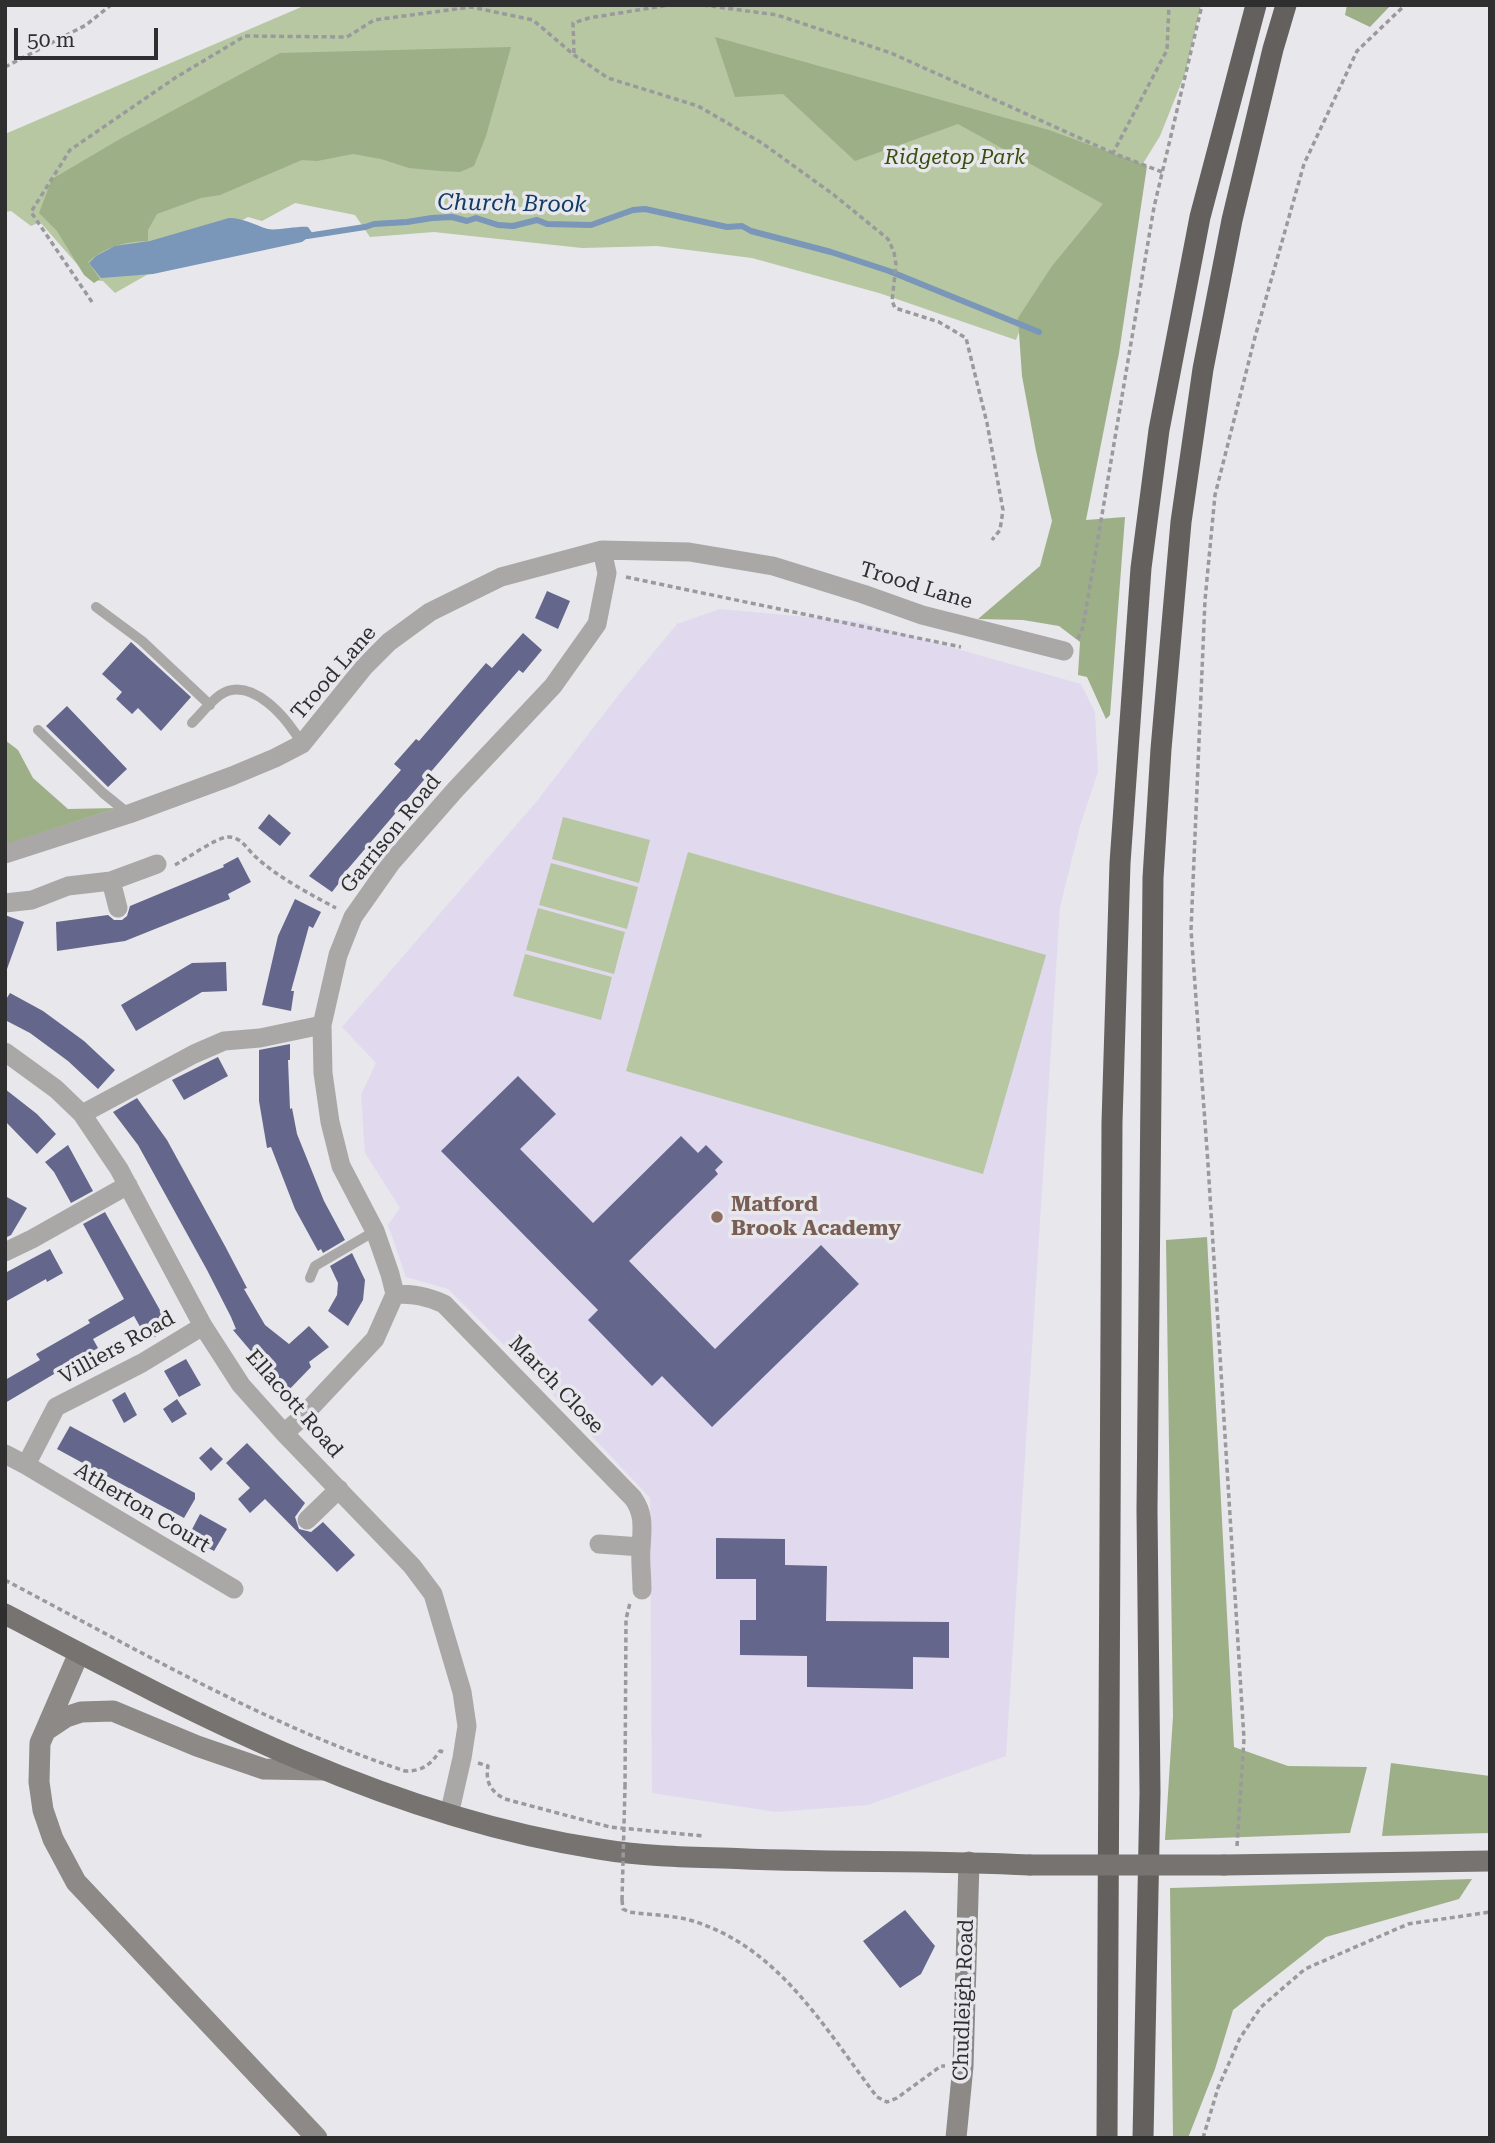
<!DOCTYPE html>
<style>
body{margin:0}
#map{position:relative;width:1495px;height:2143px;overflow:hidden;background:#e7e7ec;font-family:"Roboto Serif",serif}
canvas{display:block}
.frame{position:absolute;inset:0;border:7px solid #2f2f30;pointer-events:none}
.scale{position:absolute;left:14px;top:28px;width:144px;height:32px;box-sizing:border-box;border:4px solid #2f2f30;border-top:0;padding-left:9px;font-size:21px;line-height:24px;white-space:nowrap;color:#2f2f30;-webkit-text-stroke:5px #e7e7ec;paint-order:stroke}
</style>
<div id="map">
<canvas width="1495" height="2143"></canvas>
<div class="frame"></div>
<div class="scale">50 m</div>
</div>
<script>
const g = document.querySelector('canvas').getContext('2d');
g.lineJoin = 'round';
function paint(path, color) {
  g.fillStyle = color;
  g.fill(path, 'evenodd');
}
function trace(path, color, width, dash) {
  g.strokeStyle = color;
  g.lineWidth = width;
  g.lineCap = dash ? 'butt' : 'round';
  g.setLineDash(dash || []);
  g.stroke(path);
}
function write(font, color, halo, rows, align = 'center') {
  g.font = font + ' "Roboto Serif",serif';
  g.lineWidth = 7;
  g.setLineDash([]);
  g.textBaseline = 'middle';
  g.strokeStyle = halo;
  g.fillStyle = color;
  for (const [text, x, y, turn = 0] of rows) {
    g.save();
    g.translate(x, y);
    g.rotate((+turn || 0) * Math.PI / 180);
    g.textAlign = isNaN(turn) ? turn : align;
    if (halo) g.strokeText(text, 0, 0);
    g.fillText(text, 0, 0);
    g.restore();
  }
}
const education = new Path2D(`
 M720 609 862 622 1081 684 1095 712 1098 772 1080 826 1060 907 1006 1756 868 1805 776 1812 652 1793 650 1498 542 1383 448 1289 406 1277 388 1225 400 1208 365 1153 361 1095 376 1063 342 1027 537 801 620 693 677 624Z`);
const green = new Path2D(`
 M306 5H1201L1186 71 1160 136 1131 183 1024 319 1016 340 879 293 752 258 657 246 582 248 434 232 370 237 355 215 295 203 262 221 248 217 115 293 103 281 91 280 40 222 31 226 11 211 5 212V134Z
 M563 817 650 840 639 883 552 859Z
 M688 852 1046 955 983 1174 626 1071Z
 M551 863 638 887 627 929 539 905Z
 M538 908 625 932 614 974 526 950Z
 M525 954 612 977 601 1020 513 996Z`);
const forest = new Path2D(`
 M1347 5H1391L1370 27 1345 15Z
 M715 37 1049 130 1147 166 1119 353 1086 520 1125 517 1110 715 1106 719 1087 677 1078 675 1080 642 1059 626 1023 620 978 619 1040 566 1052 521 1036 451 1022 376 1018 318 1052 266 1103 204 958 124 855 161 783 94 735 97Z
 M511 47 486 136 474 166 460 172 440 171 409 168 381 159 353 154 317 161 302 160 220 195 201 198 157 214 148 230V241C126 241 104 247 88 262L100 279 94 283 84 275 57 231 39 213 52 179 120 139 280 53Z
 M5 740 18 750 33 778 68 809 117 808 5 845Z
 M1207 1237 1234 1747 1288 1766 1367 1767 1350 1833 1165 1840 1173 1716 1166 1240Z
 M1391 1763 1490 1776V1833L1382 1836Z
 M1472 1879 1459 1899 1326 1937 1233 2010 1215 2069 1188 2138H1173L1170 1888Z`);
const water = new Path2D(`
 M229 218C244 218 254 225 268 229 276 231 297 226 308 227L313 234 302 242 153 274 101 278 89 263 96 256 115 246 150 241Z`);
const stream = new Path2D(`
 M307 236 365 227 374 224 407 222 432 218 452 217 467 221 476 218 498 225 513 226 537 220 547 224 591 225 633 210 645 209 727 227 742 226 751 231 831 252 889 271 1039 332`);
const building = new Path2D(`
 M547 591 570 601 558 629 535 618Z
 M523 633 542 650 523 673 519 670 476 719 341 877 343 878 332 892 309 876 401 770 394 764 416 739 419 741 486 663 492 668Z
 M131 642 191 697 161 731 138 708 132 714 116 699 122 692 102 674Z
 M67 706 127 769 108 787 46 726Z
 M269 814 291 833 280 846 258 828Z
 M238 857 251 882 228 894 230 899 125 941 57 951 56 922 108 915 114 920H122L127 916 130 906 224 867 223 865Z
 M295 899 321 912 313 928 309 926 291 991H294L291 1011 262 1005 278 936Z
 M5 915 24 922 7 969H5Z
 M226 962 227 991 202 992 136 1031 121 1005 192 963Z
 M10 993 43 1011 84 1041 115 1070 98 1089 68 1061 30 1033 5 1020V1001Z
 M290 1044V1060H288L290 1109 292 1108 297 1134 324 1201 345 1240 323 1253 321 1249 318 1251 295 1209 271 1147 267 1148 259 1101V1050Z
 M218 1057 228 1076 184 1100 172 1080Z
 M518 1076 556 1114 520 1149 593 1223 681 1136 698 1153 706 1145 723 1162 715 1170 718 1174 629 1261 715 1349 821 1245 859 1284 712 1427 662 1376 652 1386 588 1320 598 1310 441 1151Z
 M5 1089 37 1114 56 1134 37 1154 5 1121Z
 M137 1098 167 1140 225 1246 247 1288 244 1289 265 1325 289 1344 309 1326 329 1347 309 1362 311 1367 284 1395 258 1367 261 1363 233 1330 236 1329 231 1317 207 1270 138 1145 113 1112Z
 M68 1145 93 1191 71 1203 54 1172 45 1162Z
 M5 1196 27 1208 11 1235 5 1238Z
 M105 1212 170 1328 148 1341 134 1316 93 1339 98 1348 5 1403V1380L40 1360 36 1354 90 1323 88 1320 124 1299 83 1224Z
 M50 1249 63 1273 47 1282 46 1279 5 1302V1273Z
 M352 1253 365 1280 363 1300 348 1326 328 1311 337 1295 338 1283 330 1266Z
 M186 1359 201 1385 179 1397 164 1371Z
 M125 1392 137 1415 124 1423 112 1400Z
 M177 1399 187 1414 172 1423 163 1409Z
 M70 1426 195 1493V1499L184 1518 57 1449Z
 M247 1443 305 1503 295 1517 299 1529 311 1532 323 1522 355 1555 337 1572 265 1499 250 1513 238 1499 250 1488 226 1463Z
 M211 1447 223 1459 211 1471 199 1458Z
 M200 1514 227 1529 214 1551 188 1537Z
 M716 1538 785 1539V1565L827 1566 826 1621 949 1622V1658L913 1657V1689L807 1687V1656L740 1655V1620H756V1579H716Z
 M905 1910 935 1946 921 1974 900 1988 863 1941Z`);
const path = new Path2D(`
 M703 5 777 15 891 53 1113 153
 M574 53 573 23 589 18 669 5
 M5 67 86 25 111 5
 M1162 172 1113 153 1167 50 1169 5
 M92 302 31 212 70 150 175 78 245 36 347 37 374 20 471 7 533 20 574 55 608 78 698 106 762 143 834 195 888 239 894 252 896 265 892 301 895 308 939 322 966 338 987 423 1003 510 1000 530 992 540
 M626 577 961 647
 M1078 639 1083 627 1154 207 1202 5
 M175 865C188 858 214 839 227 837 242 836 247 850 257 858 276 876 313 896 336 908
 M5 1580C136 1649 264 1724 405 1771 423 1771 430 1765 440 1751L444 1752
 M478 1763 488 1766C485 1782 491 1792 505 1799L610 1827 704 1836
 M625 1787 626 1619 630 1603
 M1237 1846 1244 1739 1208 1164 1191 930 1205 600 1215 495 1255 337 1304 164 1357 51 1405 5
 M622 1900 623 1909 629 1912C650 1915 673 1915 693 1921 780 1948 825 2029 877 2097L887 2102 897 2098 941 2066H945
 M1203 2138 1218 2088 1240 2038 1261 2007 1305 1969 1408 1924 1490 1912`);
const lane = new Path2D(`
 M96 607 142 641 210 705
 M192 723C201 714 210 702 220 695 251 674 289 720 302 744
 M38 730 103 793 129 814
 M310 1278 315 1266 375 1231`);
const street = new Path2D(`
 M5 854 129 814 232 776 275 758 302 744 364 667 389 642 430 612 501 577 602 550 689 552 773 566 863 594 922 615 1064 651
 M111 881 118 908
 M5 903 32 900 68 886 111 881 157 864
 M5 1052 56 1089 82 1114 119 1169 203 1326 241 1385 284 1433 412 1566 433 1594 462 1692 467 1726 462 1758 449 1815
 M82 1114 194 1054 224 1041 260 1038 322 1025
 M5 1252 32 1239 128 1185
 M395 1294C413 1294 427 1296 444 1304L633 1498C645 1515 642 1529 641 1549 640 1562 642 1576 642 1590
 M284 1433 298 1421 375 1339 395 1294 390 1274 375 1231 341 1166 330 1122 323 1073 322 1025 338 955 353 917 391 863 456 789 553 686 597 624 607 573 602 550
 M5 1454 26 1465 56 1407 142 1363 203 1326
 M26 1465 234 1589
 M307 1520 339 1489
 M599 1544 641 1547`);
const secondary = new Path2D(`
 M79 1653 40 1743 39 1782 43 1810 53 1839 76 1882 317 2138
 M45 1731 66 1717 81 1712 113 1711 197 1746 264 1769 325 1770
 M956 2138 963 2066 969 1862`);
const primary = new Path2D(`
 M5 1614C193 1713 387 1817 599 1849 640 1856 682 1857 723 1858 825 1863 928 1860 1030 1865
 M1224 1865 1490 1861`);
const highway = new Path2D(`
 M1107 2138 1112 1122 1120 863 1141 568 1159 430 1200 217 1256 5
 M1143 2138 1150 1793 1147 1510 1153 878 1161 749 1181 522 1203 369 1232 220 1273 49 1286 5`);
const pathBridge = new Path2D(`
 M622 1900 625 1787`);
const primaryBridge = new Path2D(`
 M1030 1865H1224`);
const markers = [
 [717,1217,7,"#8d6e63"]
];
const parkNames = [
 ["Ridgetop Park",955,158]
];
const streetNames = [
 ["Trood Lane",916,586,17],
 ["Trood Lane",334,673,-49],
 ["Garrison Road",391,834,-51],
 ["Villiers Road",117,1348,-29],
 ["March Close",556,1385,46],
 ["Ellacott Road",294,1404,49],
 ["Atherton Court",142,1508,31],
 ["Chudleigh Road",964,2000,-88]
];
const educationNames = [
 ["Matford",731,1205],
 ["Brook Academy",731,1229]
];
const waterNames = [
 ["Church Brook",512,204,1]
];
paint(education, '#e1daef');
paint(green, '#b6c7a1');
paint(forest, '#9daf87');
paint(water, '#7a96b8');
trace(stream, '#7a96b8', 6);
paint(building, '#65668c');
trace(path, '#9a9a9d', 3.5, [5, 3.5]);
trace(lane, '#aaa8a7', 10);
trace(street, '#aaa8a7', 19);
trace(secondary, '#8c8987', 21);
trace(primary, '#767371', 21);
trace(highway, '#64605e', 21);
trace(pathBridge, '#9a9a9d', 3.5, [5, 3.5]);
trace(primaryBridge, '#767371', 21);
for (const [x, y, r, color] of markers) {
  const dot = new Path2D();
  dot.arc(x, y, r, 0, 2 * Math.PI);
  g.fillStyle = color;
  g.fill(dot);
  trace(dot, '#e7e7ec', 2.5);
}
write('italic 21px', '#394f11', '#e7e7ec', parkNames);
write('21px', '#2f2f30', '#e7e7ec', streetNames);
write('bold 21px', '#785e54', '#e7e7ec', educationNames, 'left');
write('italic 23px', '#113b67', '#e7e7ec', waterNames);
</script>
